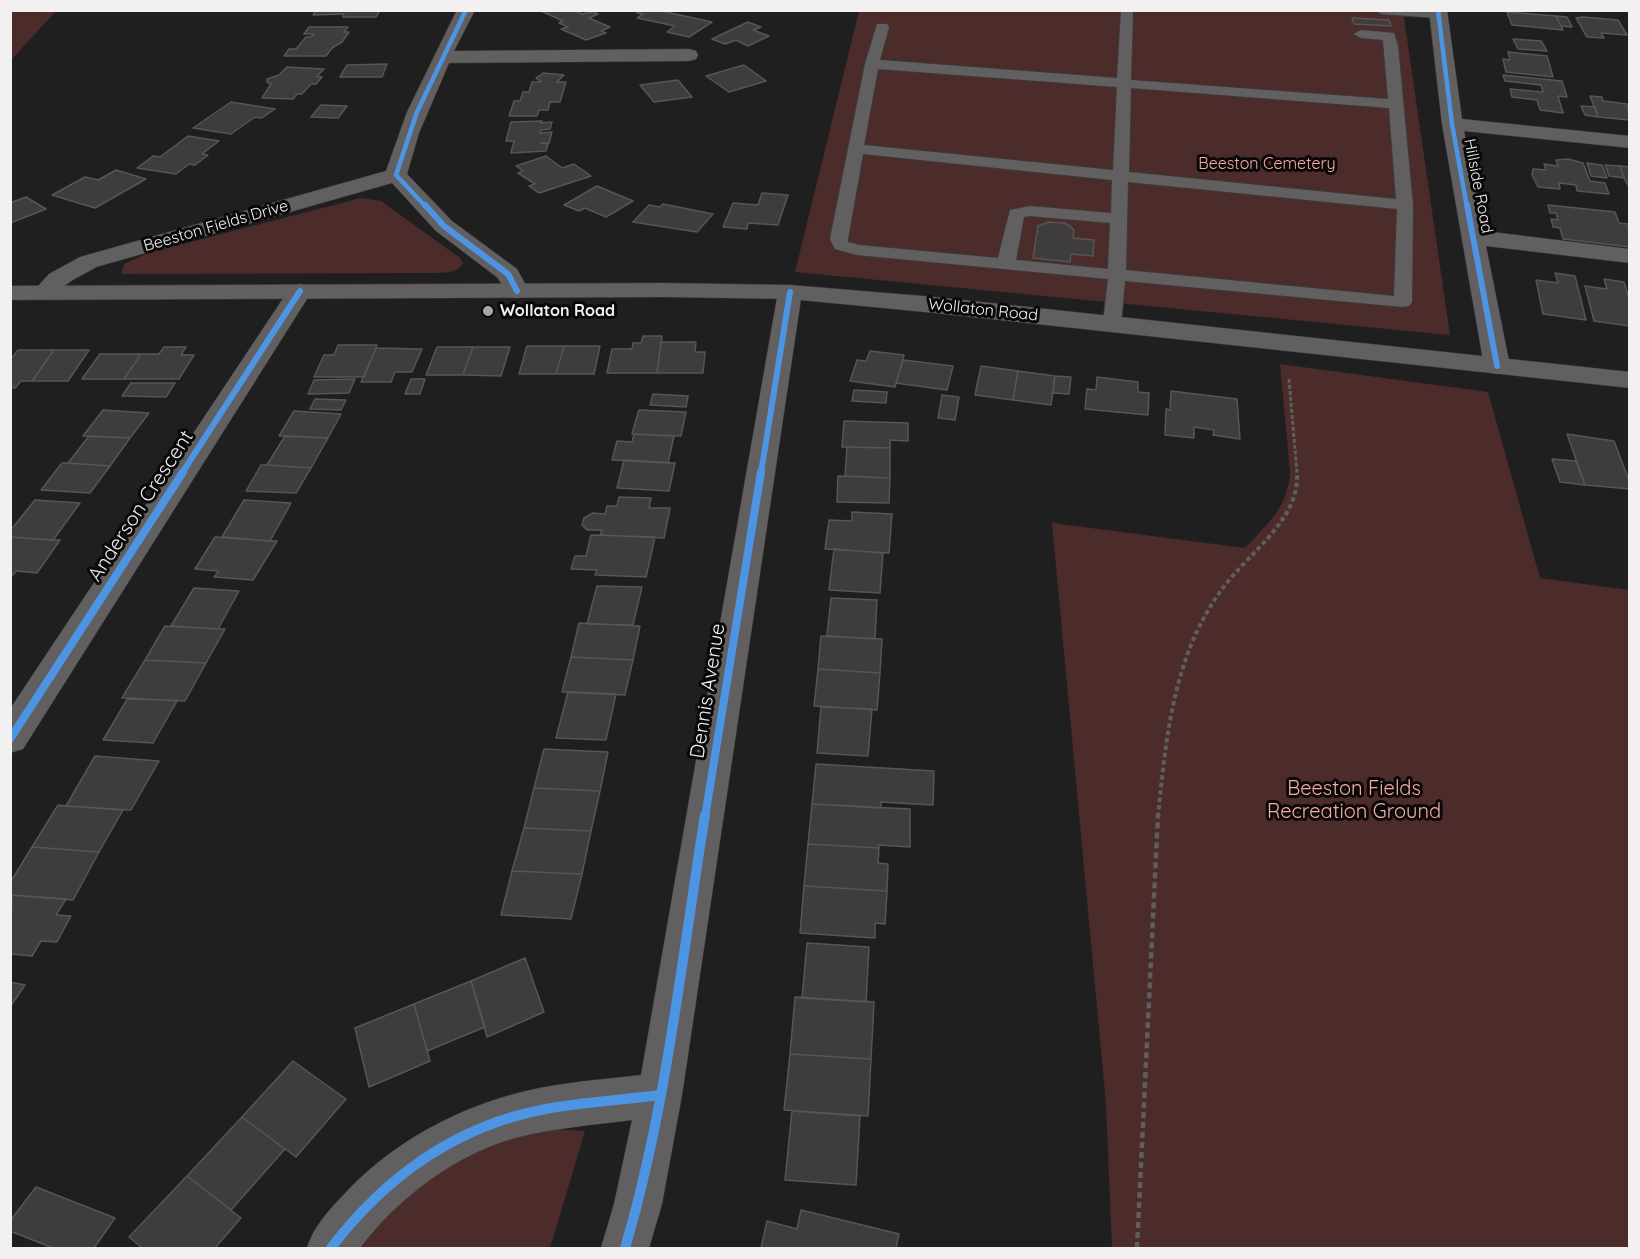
<!DOCTYPE html>
<style>
body{margin:0}
#map{position:relative;width:1640px;height:1259px;overflow:hidden;background:#201f1f;font-family:Quicksand,sans-serif}
canvas{display:block}
.frame{position:absolute;inset:0;border:12px solid #f2f0f0;pointer-events:none}
</style>
<div id="map">
<canvas width="1640" height="1259"></canvas>
<div class="frame"></div>
</div>
<script>
const g = document.querySelector('canvas').getContext('2d');
g.lineJoin = 'round';
function paint(path, color) {
  g.fillStyle = color;
  g.fill(path, 'evenodd');
}
function trace(path, color, width, dash) {
  g.strokeStyle = color;
  g.lineWidth = width;
  g.lineCap = dash ? 'butt' : 'round';
  g.setLineDash(dash || []);
  g.stroke(path);
}
function write(font, color, halo, rows, align = 'center') {
  g.font = font + ' Quicksand,sans-serif';
  g.lineWidth = 6;
  g.setLineDash([]);
  g.textBaseline = 'middle';
  g.strokeStyle = halo;
  g.fillStyle = color;
  for (const [text, x, y, turn = 0] of rows) {
    g.save();
    g.translate(x, y);
    g.rotate((+turn || 0) * Math.PI / 180);
    g.textAlign = isNaN(turn) ? turn : align;
    if (halo) g.strokeText(text, 0, 0);
    g.fillText(text, 0, 0);
    g.restore();
  }
}
const green = new Path2D(`
 M11 10 56 11 11 60 10 11Z
 M859 11H1403L1450 335 795 272Z
 M361 198 381 201 460 258 463 263C457 274 446 272 435 273L121 274 124 264 148 253Z
 M1280 364 1488 392 1540 578 1629 590V1248H1112L1106 1104 1052 523 1245 548C1268 523 1288 508 1290 472Z
 M538 1128 585 1131 550 1248H354C379 1222 408 1186 439 1168 470 1150 504 1138 538 1128Z`);
const building = new Path2D(`
 M313 10H376L379 12 376 17H343L344 14 313 15 315 12Z
 M539 10H573L582 14 593 12 598 14 589 18 610 27 601 31 606 33 586 40 561 29 568 27 559 23 563 21Z
 M641 10H657L712 22 689 37 667 32 675 26 637 18 643 14 637 13Z
 M1507 12 1556 16 1563 30 1512 25Z
 M1556 16 1567 17 1572 27 1561 26Z
 M1583 17 1618 20 1627 35 1601 33 1604 38 1587 37 1576 18Z
 M1352 18 1389 20 1391 26 1354 24Z
 M748 22 761 27 753 30 769 36 748 46 736 40 725 44 712 39Z
 M309 27H348L344 32H349L342 42 332 48 326 56H284L289 49H296L306 37H311L314 34H304Z
 M1513 39 1541 41 1547 51 1518 49Z
 M1508 52 1547 56 1553 77 1506 72 1503 59 1510 60Z
 M387 64 382 77H340L347 65Z
 M744 65 766 81 729 92 706 76Z
 M287 67 324 69 317 76 322 77 316 84H311L302 94H297L293 99 262 98 271 84 267 82V79L279 75Z
 M543 73 564 75 557 82H566L560 102H550L548 110H539L537 116H509L514 101H520L523 92H529L532 82H541L536 78Z
 M1503 75 1562 81 1567 97 1558 96 1563 113 1540 110 1537 100 1512 97 1510 89 1543 92 1541 85 1505 81Z
 M678 80 692 97 654 102 640 85Z
 M1590 96 1602 97 1603 101 1627 104 1630 120 1598 117Z
 M231 102 275 109 262 118 255 117 231 134 193 128Z
 M321 105 347 106 338 118 311 117Z
 M1581 106 1595 107 1598 117 1585 115Z
 M542 121 541 123 552 122 550 129 541 130 540 133 552 132 549 143H540L548 144 546 151 511 153 514 141H506L511 122Z
 M188 136 219 141 202 154 208 155 195 165 189 164 176 174 137 168 153 156 160 157Z
 M546 156 562 168 574 164 591 176 539 193 529 186 535 184 518 173 523 171 516 166Z
 M1568 159 1583 163 1590 181 1605 183 1609 194 1577 191 1576 185 1559 183 1560 189 1538 187 1532 175 1533 169 1546 170 1544 164 1558 166 1556 160Z
 M1587 163 1602 165 1607 178 1591 176Z
 M1605 165 1620 166 1624 178 1609 176Z
 M1620 166 1630 167V189L1624 178Z
 M116 170 146 179 95 208 52 195 85 177 98 180Z
 M597 186 633 201 606 217 585 208 579 211 564 205Z
 M762 193 788 195 778 225 748 223 747 229 723 227 733 203 758 205Z
 M26 197 46 209 10 223V203Z
 M663 204 713 214 697 232 633 222 649 205 660 207Z
 M1548 205 1615 212 1619 223 1628 224 1630 247 1563 239 1560 228 1553 227 1551 219 1558 220 1556 213H1550Z
 M1049 222 1064 223 1070 226 1074 230 1073 238 1094 240 1093 256 1071 254 1070 262 1033 258 1038 226Z
 M1555 273 1575 276 1586 320 1543 314 1536 280 1558 283Z
 M1604 279 1624 282 1630 302V326L1594 321 1585 286 1607 289Z
 M643 336H662L657 373H607L612 349H632L633 343H641Z
 M661 342H696L695 352H705L703 373H657Z
 M338 345H377L364 377H314L324 355H334Z
 M527 346H564L556 374H519Z
 M564 346H600L594 374H556Z
 M164 347H186L181 355H194L179 379H124L141 354H159Z
 M437 347H473L463 375H426Z
 M473 347H510L501 376 463 375Z
 M376 348 422 349 412 372H395L391 382H361Z
 M18 350H54L32 381H21L15 388H10V360Z
 M54 350H89L68 381H32Z
 M870 351 904 355 895 387 850 381 857 360 866 361Z
 M100 354H141L124 379H82Z
 M903 360 953 366 947 390 896 383Z
 M981 366 1018 371 1013 400 975 395Z
 M1018 371 1055 376 1051 405 1013 400Z
 M1055 376 1071 377 1069 394 1053 393Z
 M1097 377 1138 382V392L1149 393 1148 415 1085 409 1087 389 1096 390Z
 M355 379 349 393 308 394 314 380Z
 M411 379H425L420 394H405Z
 M131 383H175L166 397 122 396Z
 M854 390 887 392 886 403 852 401Z
 M1171 391 1237 399 1240 439 1213 435 1214 430 1194 427V438L1165 435 1166 409 1170 410Z
 M653 394 688 396 686 407 650 405Z
 M942 395 959 397 955 420 938 418Z
 M315 399 346 400 341 410 310 409Z
 M103 410 149 413 130 438 83 436Z
 M639 410 686 412 681 436 632 434Z
 M294 411 341 414 328 438 279 436Z
 M844 421 908 423V441L890 440V448L842 447Z
 M634 434 674 436 668 463 612 460 617 441 632 442Z
 M1567 434 1614 441 1630 483V489L1585 485Z
 M89 436 130 438 110 466 68 463Z
 M285 436 328 438 311 468 267 465Z
 M847 447 890 448V478L845 476Z
 M1552 459 1576 461 1585 485 1560 482Z
 M624 460 675 463 669 491 617 488Z
 M62 463H68L110 466 90 493 41 490Z
 M261 465H267L311 468 296 493 246 491Z
 M838 476 890 478 889 503 837 502Z
 M619 497 651 498 649 508H670L664 538 600 535 602 530H587L582 525 584 518 593 513 605 514 607 506H617Z
 M35 500 80 503 53 540 10 537V531Z
 M244 500 291 503 270 541 222 537Z
 M852 512 892 514 889 553 825 549 829 520 852 521Z
 M591 535 655 537 646 577 595 575 597 570 571 569 575 556H586Z
 M10 537 53 540H60L37 573 16 571 13 575H10Z
 M215 537 270 541H277L253 580 214 577 219 571 195 569Z
 M834 549 883 553 880 593 829 590Z
 M597 586 642 587 633 625 587 624Z
 M194 588 239 591 218 629 171 626Z
 M831 598 877 600 875 639 827 636Z
 M579 623 640 626 633 660 571 657Z
 M165 626 218 629H225L206 663 145 660Z
 M821 636 882 639 880 673 818 669Z
 M571 657 633 660 625 695 562 692Z
 M145 660 206 663 185 701 122 698Z
 M818 669 880 673 877 710 814 706Z
 M568 692 616 694 606 740 556 738Z
 M128 698 177 701 153 743 103 740Z
 M821 707 872 709 868 756 817 753Z
 M544 749 608 752 600 791 534 788Z
 M95 756 159 761 131 810 66 806Z
 M816 764 934 771 933 805 881 802V808L812 804Z
 M534 788 600 791 591 831 524 828Z
 M812 804 910 809V847L879 845V848L808 844Z
 M58 805 66 806 123 810 99 852 32 847Z
 M524 828 591 831 582 874 512 871Z
 M808 844 879 848 878 863 888 864 887 891 804 886Z
 M32 847 99 852 73 900 10 895V883Z
 M512 871 582 874 571 919 501 915Z
 M804 886 887 891 885 924 875 923V938L800 933Z
 M12 895 66 899 56 915 71 916 57 942 41 941 32 956 10 954Z
 M807 943 869 947 866 1002 802 998Z
 M525 958 544 1012 487 1037 471 981Z
 M471 981 485 1027 427 1051 414 1004Z
 M10 982 25 985 10 1007Z
 M795 997 874 1002 871 1059 790 1054Z
 M414 1004 430 1061 369 1087 355 1028Z
 M790 1054 871 1059 868 1116 784 1110Z
 M293 1061 346 1099 296 1157 242 1117Z
 M792 1111 860 1116 856 1185 785 1180Z
 M242 1117 285 1149 231 1210 187 1176Z
 M187 1176 241 1218 215 1248H142L129 1237Z
 M36 1187 115 1218 94 1248H53L10 1231V1221Z
 M801 1210 899 1234 896 1248H761L767 1221 797 1229Z`);
const pathFar2 = new Path2D(`
 M1289 379 1297 473`);
const pathFar1 = new Path2D(`
 M1158 817C1166 735 1174 650 1226 584 1252 550 1300 519 1297 472`);
const path = new Path2D(`
 M1137 1248 1158 815`);
const lane = new Path2D(`
 M1121 10H1133L1131 80 1388 99 1383 40 1361 38 1354 34 1361 30 1394 33 1398 46 1413 205 1412 302 1409 306 1403 307 1125 281 1121 324 1119 328H1105L1103 324 1108 279 857 255 835 249 830 239 865 64 877 24H887L889 27 880 60 1117 78ZM878 69 1117 87 1113 170 864 145ZM1131 88 1389 108 1396 199 1129 172ZM863 154 1112 180 1111 213 1030 206 1010 210 998 258 859 245 848 242V239ZM1128 182 1397 209 1394 296 1126 270ZM1030 216 1110 223 1108 269 1016 260 1024 217Z
 M1375 10H1441L1445 14 1439 18 1381 14Z`);
const street = new Path2D(`
 M457 10H475L454 51 689 49 696 51 698 55 696 59 689 61 449 63 419 133 407 174 452 221 517 269 529 291 526 296 517 298 508 296 498 278 436 231 392 183 96 267C87 273 76 277 67 284 55 293 52 303 35 298L32 293 49 274 80 257 386 171 407 112Z
 M1429 10H1447L1462 119 1630 136V148L1464 131 1484 231 1630 249V263L1486 246 1510 366 1506 372 1497 374 1488 372 1484 366 1442 124Z
 M300 284 309 286 312 291 23 749 10 753V709L288 291 291 286Z
 M790 285 799 287 802 292 682 1095 662 1204 649 1248H601L614 1204 632 1120C593 1125 553 1128 515 1138 454 1155 397 1199 360 1248H307C314 1225 332 1207 349 1189 400 1136 473 1100 545 1087 577 1081 609 1079 641 1075L778 292 781 287Z`);
const secondary = new Path2D(`
 M664 283 790 285 935 297 1630 372V388L935 313 790 299 664 297 10 300V286Z`);
const cyclewayFar3 = new Path2D(`
 M1438 10 1452 124 1467 207
 M426 207 396 175 417 112 466 10`);
const cyclewayFar2 = new Path2D(`
 M425 205 444 226 508 274 517 291
 M1467 205 1497 366
 M182 473 300 291
 M761 473 790 292`);
const cyclewayFar1 = new Path2D(`
 M10 739 183 472
 M705 817 761 472`);
const cycleway = new Path2D(`
 M331 1248C385 1177 457 1125 546 1109 583 1102 622 1100 660 1095
 M625 1248C666 1110 682 957 705 815`);
const markers = [
 [488,311,6,"#a8a7a7"]
];
const farParknames = [
 ["Beeston Cemetery",1267,164]
];
const farStreetnames = [
 ["Hillside Road",1478,186,79],
 ["Beeston Fields Drive",216,226,-16],
 ["Wollaton Road",983,310,6]
];
const farPoinames = [
 ["Wollaton Road",500,311]
];
const streetNames = [
 ["Anderson Crescent",141,506,-57],
 ["Dennis Avenue",708,691,-81]
];
const parkNames = [
 ["Beeston Fields",1354,789],
 ["Recreation Ground",1354,812]
];
paint(green, '#4c2b2b');
paint(building, '#3e3d3c');
trace(building, '#575555', 1.5);
trace(lane, '#3c3b3b', 2);
trace(street, '#3c3b3b', 1);
trace(secondary, '#3c3b3b', 1);
trace(pathFar2, '#5f5e5e', 3, [4, 2]);
trace(pathFar1, '#5f5e5e', 4, [4.5, 3]);
trace(path, '#5f5e5e', 4.5, [6, 4]);
paint(lane, '#615f5f');
paint(street, '#615f5f');
paint(secondary, '#615f5f');
trace(cyclewayFar3, '#4d94e3', 4.5);
trace(cyclewayFar2, '#4d94e3', 6);
trace(cyclewayFar1, '#4d94e3', 8);
trace(cycleway, '#4d94e3', 10);
for (const [x, y, r, color] of markers) {
  const dot = new Path2D();
  dot.arc(x, y, r, 0, 2 * Math.PI);
  g.fillStyle = color;
  g.fill(dot);
  trace(dot, '#0a0909', 2);
}
write('16px', '#fba9a9', '#0a0909', farParknames);
write('16px', '#f2f0f0', '#0a0909', farStreetnames);
write('bold 16px', '#f2f0f0', '#0a0909', farPoinames, 'left');
write('20px', '#f2f0f0', '#0a0909', streetNames);
write('20px', '#fba9a9', '#0a0909', parkNames);
</script>
